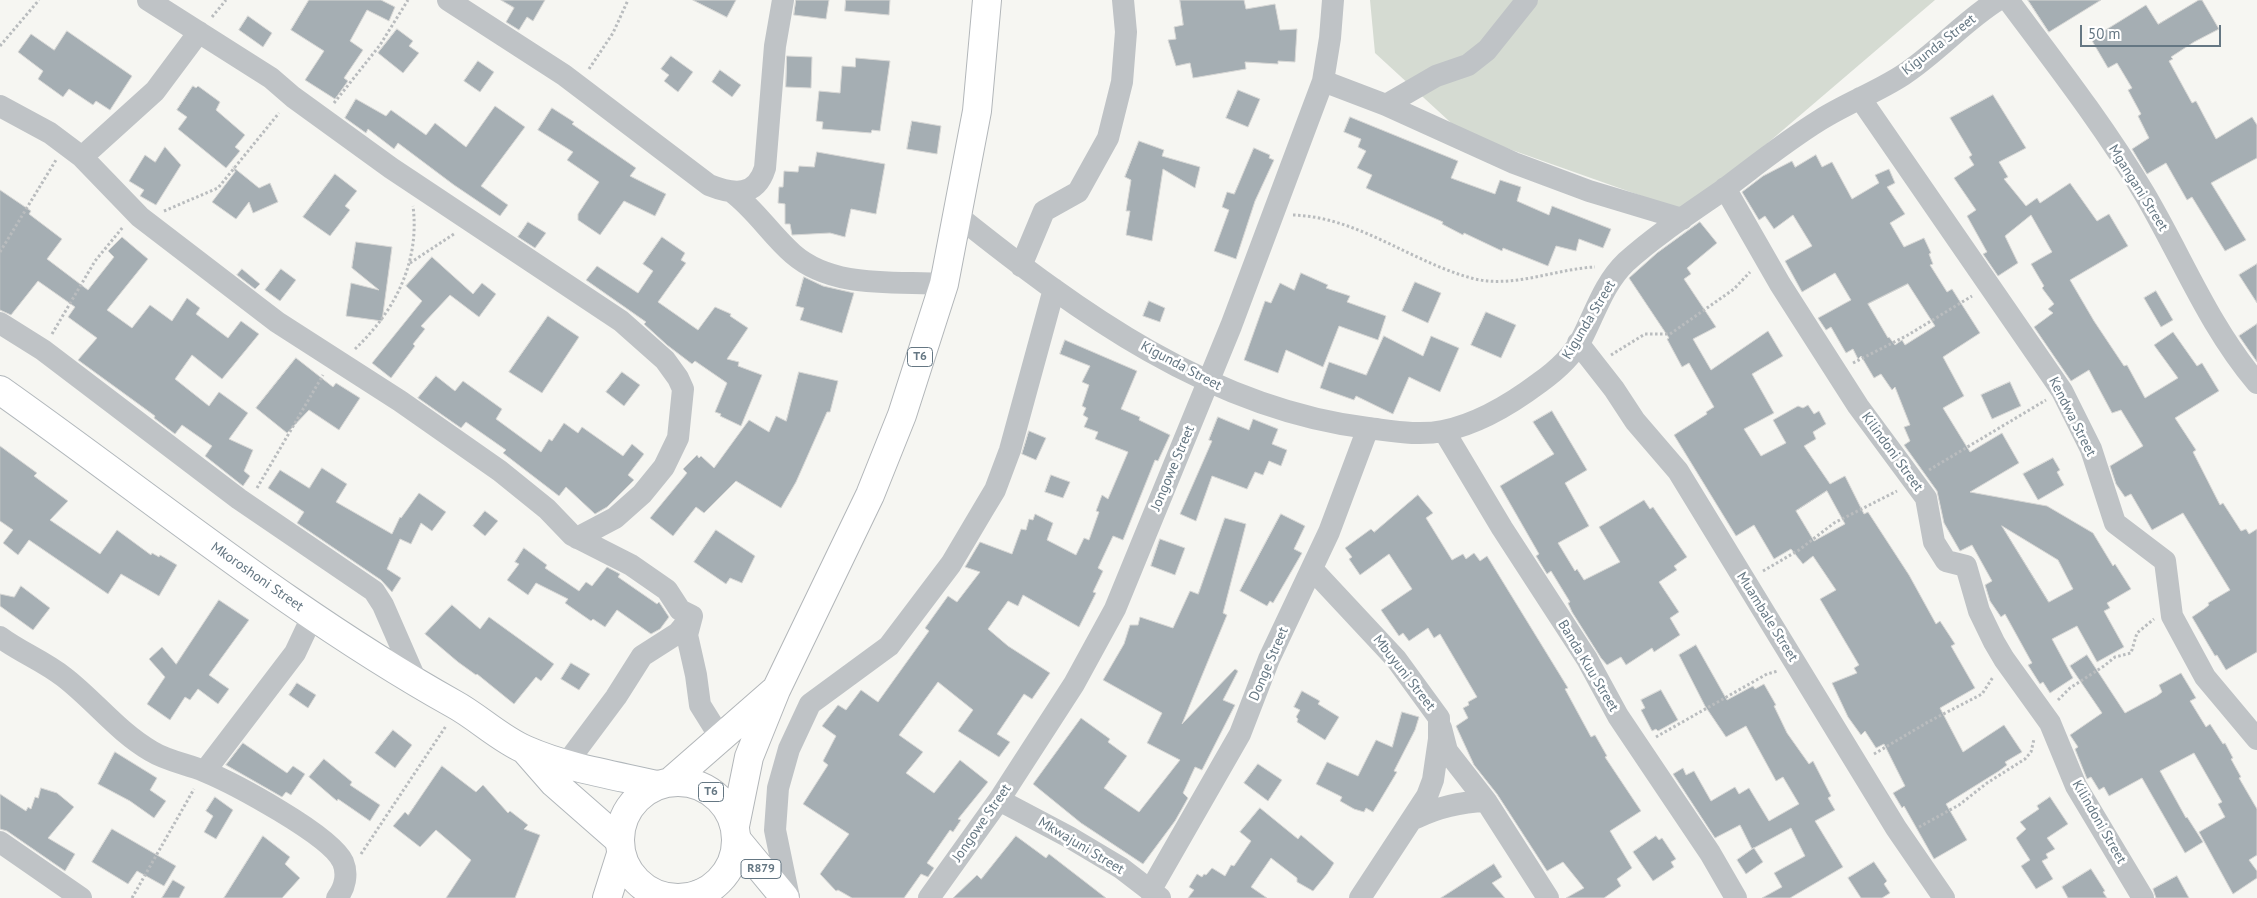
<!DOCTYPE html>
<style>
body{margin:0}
#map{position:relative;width:2257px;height:898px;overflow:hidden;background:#f6f6f2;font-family:"PT Sans",sans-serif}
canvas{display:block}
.scale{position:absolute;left:2080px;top:25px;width:141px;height:22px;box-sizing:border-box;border:2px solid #657783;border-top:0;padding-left:6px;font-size:15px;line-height:18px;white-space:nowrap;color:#657783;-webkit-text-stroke:4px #fff;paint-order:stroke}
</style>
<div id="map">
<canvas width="2257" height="898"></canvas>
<div class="scale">50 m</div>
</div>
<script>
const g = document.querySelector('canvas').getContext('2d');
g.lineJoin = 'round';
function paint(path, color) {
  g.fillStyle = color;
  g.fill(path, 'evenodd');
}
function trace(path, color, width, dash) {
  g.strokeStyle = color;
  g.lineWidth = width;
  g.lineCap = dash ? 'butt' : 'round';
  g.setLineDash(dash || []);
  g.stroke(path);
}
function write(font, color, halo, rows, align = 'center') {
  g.font = font + ' "PT Sans",sans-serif';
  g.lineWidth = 5;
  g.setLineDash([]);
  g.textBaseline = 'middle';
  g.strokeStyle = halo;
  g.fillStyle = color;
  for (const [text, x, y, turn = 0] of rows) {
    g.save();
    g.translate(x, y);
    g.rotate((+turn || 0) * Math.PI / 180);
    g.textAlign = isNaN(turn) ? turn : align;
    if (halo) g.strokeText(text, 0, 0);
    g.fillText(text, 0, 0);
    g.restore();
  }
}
const green = new Path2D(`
 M1370 0H1935L1687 212 1461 132 1375 53Z`);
const building = new Path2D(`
 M309 0H381L395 7 389 21 367 10 350 41 363 50 344 78 348 81 335 99 305 80 324 51 291 30Z
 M501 0H545L533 21 527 17 519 30 506 22 514 8Z
 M693 0H736L727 17Z
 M796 0H829L826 19 794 15Z
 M846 0H890L889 15 845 11Z
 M1180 0H1244L1246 9 1275 4 1280 30 1297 29 1295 62 1278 61V64L1245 62 1246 69 1193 78 1190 63 1176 66 1168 40 1176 39 1174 27 1183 25Z
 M2028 0H2101L2049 32Z
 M2199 0H2202L2219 29 2194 42 2171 57 2173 59 2169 61 2192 103 2196 101 2216 139 2252 117 2257 125V158L2211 183 2246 240 2225 251 2192 197 2187 200 2166 163 2147 174 2132 149 2149 138 2138 116 2141 114 2128 90 2132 88 2117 63 2108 68 2091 39 2146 5 2158 24Z
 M248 16 272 33 263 47 239 30Z
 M397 29 413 41 409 46 419 53 403 73 378 53Z
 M67 31 132 76 110 110 96 101 93 105 69 89 63 97 38 79 43 71 18 52 31 34 54 50Z
 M671 56 693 72 678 92 664 81 669 75 661 69Z
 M787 56 812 57 811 88 786 87Z
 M856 58 890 61 880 131 872 130 871 133 822 129 823 122 816 121 819 91 840 93 842 66 855 67Z
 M478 61 494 72 480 92 464 81Z
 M720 70 741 85 732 97 712 82Z
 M193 86 196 88 198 86 220 102 216 110 245 135 235 147 240 151 226 168 178 129 187 117 177 110Z
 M1238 90 1260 99 1248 127 1226 118Z
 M1993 95 2026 148 1999 162 2008 177 2004 179 2026 206 2037 198 2040 203 2070 183 2097 221 2109 214 2128 246 2070 280 2094 321 2124 366 2127 365 2145 398 2178 378 2154 345 2173 332 2197 366 2202 363 2219 391 2175 418 2196 450 2193 452 2220 505 2223 503 2241 531 2246 529 2249 534 2257 529V652L2226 670 2217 655 2215 656 2192 617 2204 609 2209 605 2208 603 2230 590 2183 513 2152 530 2131 494 2125 497 2116 484 2110 466 2143 446 2121 410 2112 413 2089 370 2071 381 2034 327 2053 313 2048 309 2054 304 2042 288 2044 286 2031 264 2052 252 2031 215 2005 236 2018 263 1998 276 1983 254 1987 252 1967 216 1976 210 1954 178 1974 165 1969 157 1972 155 1950 118Z
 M356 99 386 116 391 110 426 135 435 123 466 147 495 106 525 127 481 186 508 205 500 216 454 185 398 143 394 149 368 129 366 133 345 118Z
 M552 108 574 122 572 124 636 168 630 176 666 194 655 216 624 201 600 235 578 220V214L599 182 567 160 573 152 538 130Z
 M1350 117 1458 161 1451 178 1495 194 1500 180 1521 187 1517 201 1549 215 1552 206 1611 229 1603 248 1579 239 1576 251 1556 246 1548 266 1503 248 1502 251 1464 233 1463 235 1442 224 1443 222 1366 188 1372 175 1357 168 1366 151 1358 147 1361 139 1344 132Z
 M912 121 941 126 937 154 907 149Z
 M1139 141 1164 150 1162 156 1200 167 1195 188 1163 169 1152 241 1126 235 1130 211H1126L1131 180 1125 177Z
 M165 147 181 165 156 205 140 196 144 190 129 181 145 155 155 162Z
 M1254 148 1270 155 1269 158 1274 160 1255 201 1236 259 1214 251 1229 210 1222 207 1227 192 1234 194Z
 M817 152 885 164 876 214 851 209 845 237 830 233 792 235 790 224H785V204L778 203 779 187H783L784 171 798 172 799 166 814 167Z
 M1816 155 1822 167 1832 162 1852 199 1879 183 1875 175 1889 169 1895 183 1887 187 1905 214 1890 223 1904 247 1924 238 1931 253 1929 254 1933 264 1930 265 1947 292 1952 289 1980 333 1943 357 1964 396 1943 408 1970 452 2002 433 2019 463 1970 492 2047 506 2093 533 2113 566 2115 564 2131 589 2107 603 2110 608 2104 611 2124 647 2097 662 2077 626 2052 639 2073 678 2050 693 2043 682 2040 684 2028 665 2032 663 2005 614 2001 617 1990 601 1985 585 1992 581 1972 545 1960 551 1944 523 1937 491 1904 445 1910 441 1904 427 1910 425 1895 387 1892 390 1881 374 1874 378 1861 356 1858 359 1853 349 1846 353 1831 327 1826 330 1818 318 1851 300 1835 273 1802 292 1785 261 1812 246 1793 215 1774 229 1765 216 1759 220 1742 192 1763 176 1792 161 1795 167ZM1908 284 1935 326 1905 345 1902 340 1895 345 1889 337 1888 338 1868 304ZM2002 526 2058 560 2073 589 2049 602Z
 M233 167 259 188 270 183 278 202 253 213 249 202 236 219 212 202 235 172Z
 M335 174 357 191 345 206 350 210 330 236 303 217Z
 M0 190 31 211 29 214 62 239 47 259 88 290 114 257 108 251 122 237 148 259 107 310 132 328 150 305 172 321 187 298 200 308 196 314 228 338 241 321 259 334 222 379 192 355 175 379 209 406 219 392 248 413 229 439 253 450 244 471 250 476 243 486 205 456 212 446 182 425 175 434 154 418 155 416 78 360 97 338 68 317 75 307 38 281 11 315 0 310Z
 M528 222 546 233 535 248 518 237Z
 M1700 222 1717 243 1687 268 1691 274 1684 279 1716 327 1693 339 1711 370 1768 331 1783 356 1752 374 1774 413 1744 429 1761 456 1786 443 1773 420 1798 406 1803 408 1808 405 1814 414 1819 411 1826 424 1813 432 1816 439 1804 446 1830 484 1845 476 1864 514 1868 512 1909 575 1936 624 1940 621 1955 644 1951 646 1975 688 1940 708 1963 752 2004 725 2022 752 2005 762 2007 765 1999 771 1946 804 1967 840 1934 859 1904 806 1902 808 1893 793 1905 786 1884 744 1876 748 1865 731 1861 735 1848 717 1832 683 1857 673 1854 668 1859 665 1820 599 1836 590 1813 556 1803 564 1791 549 1774 559 1754 525 1736 536 1674 435 1707 414 1706 412 1714 407 1689 363 1682 367 1667 339 1669 338 1629 278 1657 253ZM1827 491 1845 524 1814 541 1796 511Z
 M662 237 685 253 681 260 686 263 658 302 698 330 715 307 731 314 730 316 748 328 727 359 739 362 738 366 762 375 741 426 720 416 721 414 715 412 727 383 695 361 692 364 667 345 644 324 646 322 586 280 597 266 638 293 653 271 643 264Z
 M356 242 392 247 382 321 346 316 351 283 379 290 352 268Z
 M432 257 473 294 482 283 496 294 479 317 450 295 421 326 425 329 413 344 415 346 391 378 372 363 422 301 406 286Z
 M2257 264V303L2239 275Z
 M242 269 260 284 255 289 237 275Z
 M281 269 296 280 280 301 265 290Z
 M1301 273 1328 285 1326 288 1350 296 1347 302 1386 316 1378 340 1339 326 1323 367 1286 350 1278 373 1244 360 1265 301 1271 303 1280 283 1294 290Z
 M804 277 823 286 854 293 842 333 800 320 804 308 796 306Z
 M1415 282 1441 293 1428 323 1402 311Z
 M2156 291 2173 320 2161 327 2144 298Z
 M1149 301 1165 308 1160 322 1143 316Z
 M1486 312 1516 325 1501 358 1471 345Z
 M548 316 579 337 542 393 509 372Z
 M2257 324V362L2239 336Z
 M1384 336 1423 356 1431 336 1459 348 1440 392 1409 377 1393 414 1356 396 1354 400 1320 388 1329 362 1366 375Z
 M1065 340 1137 371 1121 409 1140 417 1139 420 1170 435 1158 461 1155 460 1123 540 1113 536 1098 568 1103 571 1093 592 1096 593 1079 627 1023 595 1018 606 1008 601 988 629 1008 646 1050 673 1032 699 1024 694 997 734 1010 742 999 757 958 731 973 710 938 682 899 735 923 752 906 773 934 793 960 760 988 782 958 819 961 820 953 832 950 830 927 863 934 868 928 877 921 874 904 898H852L838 890 836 891 820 874 849 834 803 804 828 765 823 761 836 736 822 726 838 705 846 710 861 690 878 702 929 631 925 628 948 596 957 602 980 572 965 567 980 542 1012 554 1021 529 1026 530 1029 519 1033 520 1035 514 1053 523 1047 540 1076 555 1084 538 1089 540 1099 512 1096 511 1102 495 1108 499 1128 452 1095 439 1098 432 1084 427 1088 418 1083 415 1086 408 1082 406 1089 385 1082 382 1090 366 1060 354Z
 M296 358 333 387 336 383 360 398 339 430 309 410 287 433 256 408Z
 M622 372 640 385 624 406 606 392Z
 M799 372 838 381 830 412H827L796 482 781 508 736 481 704 513 696 507 673 536 650 518 687 473 683 469 697 455 699 458 701 456 714 468 749 420 769 432 776 416 786 421Z
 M436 376 455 391 463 381 502 409 496 419 541 452 549 439 552 441 564 423 578 433 582 427 623 456 632 444 644 454 628 475 634 480 607 507 595 514 566 487 559 496 503 453 506 450 466 422 461 428 418 398Z
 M2010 382 2021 406 1992 419 1981 395Z
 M1552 411 1587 470 1565 483 1589 526 1558 543 1575 571 1577 569 1584 580 1620 562 1599 527 1644 500 1650 509 1653 507 1687 557 1674 566 1677 570 1659 582 1679 612 1670 618 1680 635 1654 652 1652 648 1626 665 1621 657 1607 665 1601 658 1572 612 1568 603 1570 602 1551 571 1547 574 1536 556 1539 554 1500 486 1554 454 1533 422Z
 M1218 417 1249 430 1253 419 1278 429 1272 444 1287 450 1281 466 1269 461 1263 475 1255 472 1247 489 1212 476 1196 521 1180 514 1212 441 1209 440Z
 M1029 431 1046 438 1036 460 1022 454Z
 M0 446 37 473 34 476 68 501 50 520 100 554 117 530 151 555 152 553 159 557 160 555 177 565 159 596 121 574 108 594 29 540 18 555 3 543 13 530 0 521Z
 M2053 458 2060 470 2057 472 2064 485 2038 500 2023 474Z
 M322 468 347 484 336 502 392 534 400 517 401 518 419 493 446 512 432 531 421 523 411 544 400 539 387 569 401 578 392 592 381 580 297 523 304 512 268 488 280 470 309 488Z
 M1051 475 1070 482 1063 498 1045 492Z
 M1418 495 1433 513 1426 518 1452 560 1463 554 1466 559 1474 553 1480 561 1487 556 1568 688 1565 689 1591 737 1595 735 1607 756 1605 757 1641 811 1610 831 1632 868 1617 879 1621 886 1604 898H1566L1584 888 1563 862 1547 871 1497 794 1474 765 1456 726 1468 718 1463 708 1469 705 1468 702 1477 697 1440 634 1434 638 1428 628 1409 641 1403 633 1399 636 1383 613 1381 610 1412 589 1389 554 1360 575 1349 559 1352 557 1345 548 1371 529 1374 532Z
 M485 511 498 521 485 536 473 526Z
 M1281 514 1305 526 1294 549 1302 553 1273 603 1270 601 1267 606 1240 591Z
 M1225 518 1246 524 1223 613 1227 615 1182 724 1235 669 1238 671 1223 700 1235 705 1202 770 1195 767 1183 793 1188 798 1175 821 1143 864 1081 823 1033 784 1081 718 1110 739 1108 742 1127 756 1104 788 1139 812 1180 760 1147 743 1162 713 1103 680 1124 644 1130 625H1138L1140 617 1173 628 1190 591 1198 594Z
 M716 530 755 556 742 583 730 578 726 584 694 562Z
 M1160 539 1185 548 1175 575 1151 566Z
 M524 548 547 565 545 568 579 591 586 582 592 586 607 567 620 574 618 577 657 604 659 602 669 617 660 629 651 634 617 610 605 627 593 619 591 621 565 603 568 599 536 583 528 595 507 580 519 564 515 562Z
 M21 586 50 608 33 630 0 606V594L14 597Z
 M219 600 249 620 209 675 229 689 218 704 198 689 190 700 185 697 170 720 147 704 165 677 149 659 162 647 176 664Z
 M452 605 480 629 489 617 554 664 541 681 536 677 514 704 477 674 476 675 458 662 425 634Z
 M1696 645 1727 700 1753 686 1755 689 1764 684 1776 705 1774 706 1787 733 1809 764 1813 761 1831 796 1828 798 1835 810 1815 821 1843 867 1790 898H1762L1782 887 1774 873 1805 856 1791 828 1752 849 1740 825 1715 838 1673 774 1683 768 1686 775 1694 771 1711 801 1735 787 1739 794 1749 788 1769 821 1799 804 1783 777 1776 781 1746 726 1726 737 1705 706 1679 655Z
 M2087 655 2125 713 2157 696 2162 692 2159 685 2181 673 2196 698 2190 701 2206 727 2210 724 2223 744 2225 743 2233 758 2231 759 2241 777 2239 778 2257 809V855L2249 860 2257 871V878L2233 894 2199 832 2225 817 2218 804 2222 802 2194 753 2160 771 2186 818 2187 817 2203 842 2185 853 2142 778 2109 796 2104 787 2099 790 2091 777 2087 779 2075 749 2078 747 2070 735 2102 713 2070 666Z
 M571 663 590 674 579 690 561 679Z
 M297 683 316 695 308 708 289 695Z
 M1661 690 1678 720 1658 731 1656 729 1652 731 1641 710 1645 708 1641 700Z
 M1302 691 1320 701 1318 704 1339 717 1325 740 1297 722 1298 719 1296 717 1300 710 1294 707Z
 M1402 712 1419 717 1415 730 1394 771 1397 772 1373 812 1366 808 1364 812 1354 809 1340 801 1342 797 1316 784 1327 762 1358 776 1376 740 1392 747Z
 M393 730 412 745 395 768 375 753Z
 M243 743 287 773 293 766 305 774 291 795 286 792 282 797 226 765Z
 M115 752 157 778 150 790 166 801 154 818 130 801 98 784Z
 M324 759 352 782 350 785 380 805 370 821 338 799 337 801 309 777Z
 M1258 764 1282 780 1268 801 1244 783Z
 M442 766 476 792 483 785 508 813 510 811 528 825 524 829 540 835 515 898H446L471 860 436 830 420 847 393 826 405 812 408 815Z
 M41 788 57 793 74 807 48 838 75 854 65 871 7 831 0 829V794L26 811 28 807 31 809 35 797 38 798Z
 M215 797 233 810 216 839 204 832 213 816 206 811Z
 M2050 797 2068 824 2047 838 2055 849 2046 854 2048 858 2042 861 2053 879 2036 889 2021 866 2030 860 2016 838 2026 829 2020 822 2039 809 2037 806Z
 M1260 808 1298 839 1301 835 1334 863 1327 874 1313 891 1297 882V878L1271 858 1251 887 1267 898H1188L1194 890 1189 887 1197 874 1202 877 1204 874 1206 875 1212 868 1225 876 1231 865 1234 866 1251 841 1240 832Z
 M112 829 176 866 164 886 137 871 128 884 92 862Z
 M263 836 290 857 285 864 300 878 282 898H224Z
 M1016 836 1046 858 1049 854 1106 898H953L977 875 981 879Z
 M1656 836 1659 840 1662 838 1676 859 1671 862 1674 867 1653 881 1633 852Z
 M1754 848 1763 862 1746 874 1737 860Z
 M1874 862 1887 881 1884 884 1890 893 1882 898H1861L1848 878Z
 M1494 864 1502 877 1492 883 1505 898H1441Z
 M2091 869 2105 891 2103 892 2107 898H2068L2062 887Z
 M2177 876 2189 898H2156L2153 889Z
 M173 880 185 887 179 898H162Z`);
const path = new Path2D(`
 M212 17 226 0
 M0 46 39 0
 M589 69 613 33 628 0
 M334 103 380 45 408 0
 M164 211 218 188 279 113
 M1293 215C1359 217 1412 263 1475 279 1515 288 1555 269 1595 267
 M0 252 56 160
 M410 263 454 234
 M52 334 95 261 123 227
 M355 349C395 311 420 262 413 206
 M1611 355 1645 334H1670L1734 289 1750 272
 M1853 363 1908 335 1972 296
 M1929 470 2046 400
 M257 488 323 375
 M1763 571 1799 550 1834 523 1897 491
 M2058 700 2070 688 2104 666 2115 657 2131 653 2137 633 2154 619
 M1656 737 1767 674 1778 671
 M1874 754 1928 722 1982 694 1993 677
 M1919 827 1959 805 1987 783 2025 759 2031 752 2034 739
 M361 854 446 726
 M132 898 194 789`);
const street = new Path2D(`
 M148 0 271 78 293 97 391 168 621 321 665 360 678 378 683 389 678 438 664 467 642 494 615 518 577 538
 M448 0 564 75 709 185C734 195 756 197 765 168L775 46 783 0
 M2008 0C2055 63 2104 126 2144 193 2182 257 2208 325 2257 383
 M1323 81 1386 105 1514 163 1589 191 1682 219
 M1860 98 2062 391 2091 449 2115 523 2165 561 2172 616 2205 677 2257 739
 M1386 105 1436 76 1468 65 1487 50 1527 0
 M0 106 50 133 82 157 140 217 277 322 400 401 500 471 547 509 572 535 631 565 667 590 680 610 692 616 687 635 696 675 700 705 720 737
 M82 157 155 91 199 32
 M1725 188 1780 284 1858 406 1926 498 1934 542 1946 561 1966 566 1979 611 1994 642 2004 659 2050 723 2076 786 2143 898
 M732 192C756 210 771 235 793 254 833 289 895 281 944 284
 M958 216C1078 312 1211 409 1368 428 1393 431 1419 436 1443 431 1478 424 1511 404 1539 383 1556 371 1572 357 1582 338 1595 313 1604 283 1626 262 1656 235 1690 213 1723 190 1755 166 1786 141 1820 120 1847 103 1877 92 1903 75 1937 53 1964 21 1998 0
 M1021 266 1044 211 1078 192 1108 138 1122 82 1126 32 1123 0
 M0 323 43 350 239 499 374 591 383 605 417 683
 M1578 343 1614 389 1635 421 1678 471 1896 828 1944 898
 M1444 431 1502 528 1587 659 1618 716 1710 853 1736 898
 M1312 569 1396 659 1439 718V739L1433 780 1427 796 1360 898
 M0 637C20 652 44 661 64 677 94 700 118 732 151 751 167 761 187 764 204 771 233 783 331 835 343 862 348 874 345 888 337 898
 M1441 728 1447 751 1486 801 1548 898
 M566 764 616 697 642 656 678 633 692 616
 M205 771 295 653 312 617
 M999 800 1069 837 1121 868 1160 898
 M1416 818C1438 807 1461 802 1486 801
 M0 842 81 898
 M1150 891 1240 734 1269 659 1329 532 1368 428
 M789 898 775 830 778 788 789 749 810 704 889 646 951 564 983 510 995 490 1010 450 1054 289
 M929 898 999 800 1074 684 1115 609 1231 326 1323 81 1330 38 1333 0`);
const secondary = new Path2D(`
 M0 390C150 496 293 614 454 704 478 717 500 739 526 750 567 768 613 775 657 785
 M526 751 554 783 619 840`);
const primary = new Path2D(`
 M737 840 785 898
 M699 894 707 898`);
const highway = new Path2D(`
 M620 840a58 58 0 1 1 116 0a58 58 0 1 1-116 0Z
 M670 782 773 692
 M735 826 749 757 776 690 870 495 902 415 944 284 977 111 987 0
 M607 898 621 854`);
const shields = [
 [920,357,25],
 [711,792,25],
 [761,869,40]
];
const shieldNames = [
 ["T6",920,357],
 ["T6",711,792],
 ["R879",761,869]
];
const streetNames = [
 ["Kigunda Street",1939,45,-38],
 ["Mgangani Street",2138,188,58],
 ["Kigunda Street",1589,320,-59],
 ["Kigunda Street",1181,366,28],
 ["Kendwa Street",2072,417,63],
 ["Kilindoni Street",1892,452,54],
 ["Jongowe Street",1173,468,-67],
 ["Mkoroshoni Street",257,577,35],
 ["Muambale Street",1767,617,58],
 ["Donge Street",1269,664,-67],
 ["Banda Kuu Street",1588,666,59],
 ["Mbuyuni Street",1404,673,52],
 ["Kilindoni Street",2099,822,60],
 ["Jongowe Street",982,823,-55],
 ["Mkwajuni Street",1081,846,31]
];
paint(green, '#d5dbd2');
paint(building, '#a5aeb3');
trace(building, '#d7d7d5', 1);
trace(secondary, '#b1b7bb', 30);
trace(primary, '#b2b7ba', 30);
trace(highway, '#b2b6b9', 30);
trace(path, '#b9bcbe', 3, [2.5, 2.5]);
trace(street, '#bfc3c6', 22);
trace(secondary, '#fff', 28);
trace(primary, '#fff', 28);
trace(highway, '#fff', 28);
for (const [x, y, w] of shields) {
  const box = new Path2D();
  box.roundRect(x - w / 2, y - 9.5, w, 19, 4);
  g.fillStyle = '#fff';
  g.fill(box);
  trace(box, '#657783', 1);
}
write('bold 12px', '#657783', null, shieldNames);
write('14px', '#657783', '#fff', streetNames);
</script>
